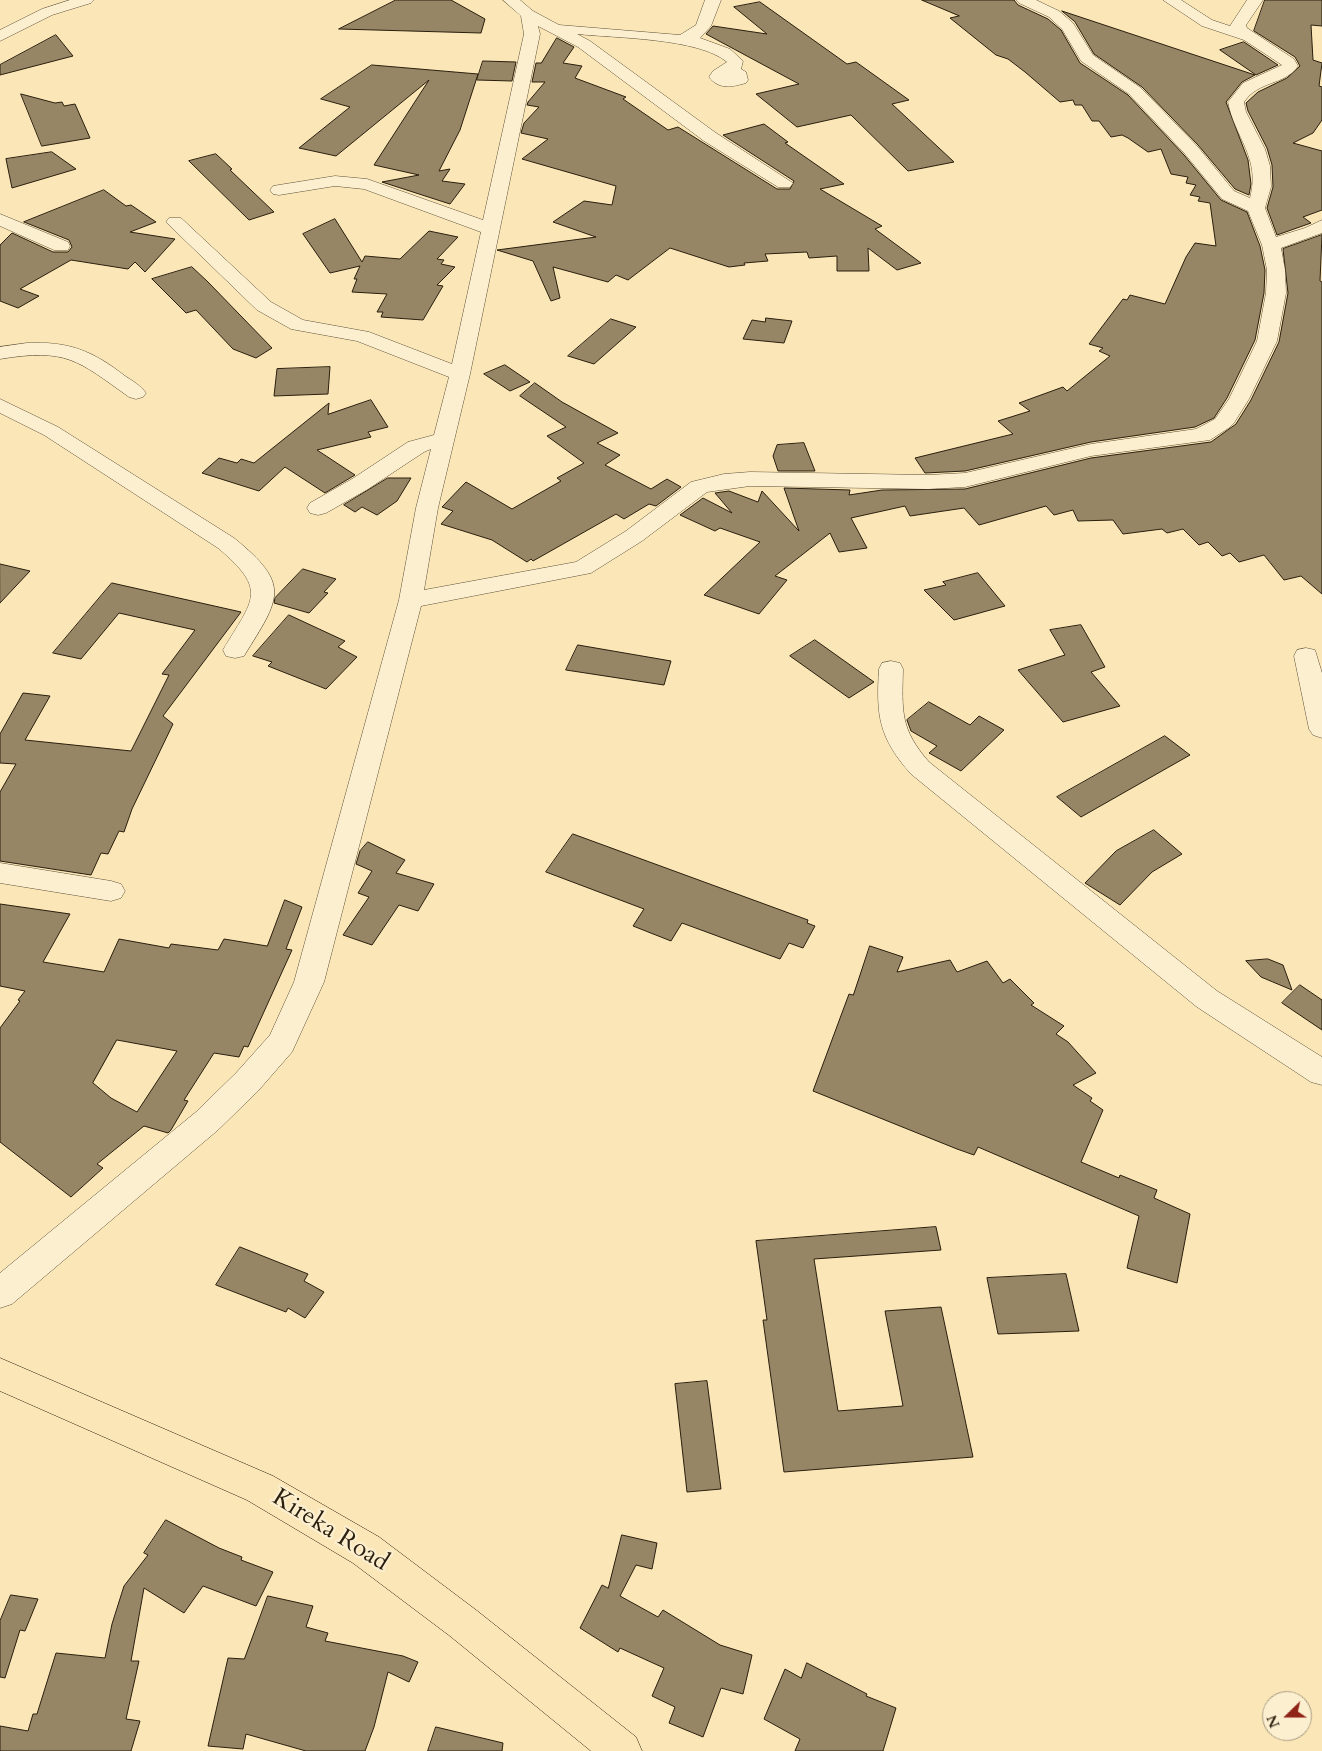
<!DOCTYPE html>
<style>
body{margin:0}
#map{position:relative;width:1322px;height:1751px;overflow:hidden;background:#fae6b6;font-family:Cardo,serif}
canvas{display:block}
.north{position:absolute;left:1262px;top:1691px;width:50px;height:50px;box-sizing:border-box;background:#fcefd0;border:1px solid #a89b82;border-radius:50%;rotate:248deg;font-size:14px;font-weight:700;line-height:20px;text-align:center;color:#2a1e0e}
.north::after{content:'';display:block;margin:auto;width:18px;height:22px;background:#8f2418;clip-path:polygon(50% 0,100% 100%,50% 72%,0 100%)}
</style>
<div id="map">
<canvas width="1322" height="1751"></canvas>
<div class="north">N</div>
</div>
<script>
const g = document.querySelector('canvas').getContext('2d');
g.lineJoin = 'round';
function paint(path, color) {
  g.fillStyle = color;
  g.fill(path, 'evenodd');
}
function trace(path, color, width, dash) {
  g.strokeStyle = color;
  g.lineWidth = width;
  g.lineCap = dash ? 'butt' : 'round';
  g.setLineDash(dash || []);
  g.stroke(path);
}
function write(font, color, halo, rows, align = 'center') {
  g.font = font + ' Cardo,serif';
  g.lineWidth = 4.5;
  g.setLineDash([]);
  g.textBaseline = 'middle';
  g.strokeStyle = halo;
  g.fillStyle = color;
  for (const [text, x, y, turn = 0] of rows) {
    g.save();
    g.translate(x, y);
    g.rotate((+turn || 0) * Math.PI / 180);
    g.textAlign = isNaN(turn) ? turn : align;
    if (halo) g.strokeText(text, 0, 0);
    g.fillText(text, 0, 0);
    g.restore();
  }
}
const building = new Path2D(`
 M396 0H451L485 19 481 33 339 29Z
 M922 0H1014L1018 5 1048 19 1061 30 1080 63 1128 95 1184 155 1221 200 1247 212 1260 246 1265 270 1264 293 1255 340 1227 398 1214 418 1195 427 1091 442 965 471 925 473 915 458 1013 434 998 421 1030 411 1019 403 1063 387 1067 391 1110 356 1099 351 1103 348 1089 344 1123 299 1127 300 1130 295 1165 304 1186 257 1195 243 1216 246 1210 203 1198 201 1200 197 1190 195 1196 185 1186 183 1188 177 1171 174 1161 149 1148 152 1128 138 1122 135 1111 137 1099 121H1092L1082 105H1075L1073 100 1060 102 1025 72 1008 59 996 55 950 18 959 16Z
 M1265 0H1322V26L1311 25 1313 60 1322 63 1319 86 1322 87V120L1313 133 1293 143 1322 151V210L1303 217 1311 223 1277 235 1267 208 1273 187 1272 165 1267 148 1248 111 1246 103 1258 92 1287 78 1300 66 1295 57 1254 31Z
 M760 2 847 64 856 62 909 100 892 104 954 162 908 171 851 115 797 127 756 94 799 84 706 34 713 26 767 34 734 7Z
 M1062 11 1255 75 1242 82 1226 102 1248 160 1251 184 1249 195 1235 189 1198 145 1142 87 1094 54 1075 22Z
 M56 35 73 56 0 75V65Z
 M557 38 574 47 563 63 582 66 575 78 626 97 623 99 668 130 678 127 777 189H790L794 181 723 135 764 124 788 142 785 143 844 184 820 189 882 226 875 229 921 263 897 270 868 248 869 271H837V256L809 258 807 252 765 254 768 261 744 263 745 265 729 267 670 248 628 280 616 275 608 282 553 267 560 298 551 301 533 261 497 250 596 237 553 222 584 201 612 205 616 186 522 159 548 139 521 133 524 123 539 107 527 105 528 102 545 82H532L536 63H541Z
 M1244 42 1278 65 1256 75 1220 50Z
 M483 61 516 62 512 81 477 80Z
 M372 65 478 74 460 130 439 171 450 169 442 181 465 184 450 204 382 182 419 175 374 165 429 80 336 156 299 148 350 107 321 99Z
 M21 94 55 103 62 102 64 106 75 104 90 138 42 146Z
 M52 152 76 169 12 188 6 159Z
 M216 154 232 169 230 170 274 212 249 220 189 161Z
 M104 190 126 206 131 205 156 222 130 232 175 239 145 272 135 262 128 269 71 260 20 289 39 296 18 308 0 301V245L12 233 53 252H68L72 247 69 240 24 222Z
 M335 219 362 262 365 256 400 259 429 231 458 237 437 259 444 260 441 264 455 267 437 285 443 286 423 320 381 317 383 312H377L387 294 352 292 357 279H354L360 266 330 273 303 234Z
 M1322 235 1320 281 1322 282V594L1301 576 1284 580 1264 555 1239 562 1230 553 1222 556 1208 542 1199 545 1183 529 1167 533 1162 529 1123 534 1113 520 1078 521 1073 510 1054 515 1046 506 979 525 964 508 910 516 905 506 851 518 867 548 839 552 830 533 775 576 787 580 759 614 704 595 760 542 720 528 715 531 680 515 703 498 732 513 715 493 729 491 758 502 762 491 799 531 784 488 850 490 849 495 882 490 965 489 1091 458 1211 442 1236 424 1251 400 1279 342 1288 293 1283 249Z
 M192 267 208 282 272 348 256 358 233 349 196 310 186 313 152 279Z
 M766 318 792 321 784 343 743 339 752 320 765 322Z
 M611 319 636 327 594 364 568 356Z
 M505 365 530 382 510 391 484 374Z
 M330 367 328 394 274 396 277 369Z
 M535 383 562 402 618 433 597 443 620 455 605 465 651 489 667 479 681 487 656 506 649 504 624 519 616 514 533 561 531 559 527 562 492 540 441 524 453 511 442 507 466 482 512 509 561 481 557 478 584 463 547 436 566 427 520 396Z
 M371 400 388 427 368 432 371 437 317 450 355 475 325 493 285 467 259 491 202 473 219 458 237 463 241 459 254 463 329 403 328 414Z
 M804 443 815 471H778L773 456 777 445Z
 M388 478H411L397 501 377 515 362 507 355 512 344 505Z
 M0 564 30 571 0 603Z
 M303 569 336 579 324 592 328 593 309 613 274 603 275 598Z
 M978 573 1005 606 954 620 924 590 946 585 943 582Z
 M112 583 241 612 163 716 173 724 132 809 124 832 119 831 108 854 101 853 91 875 0 861V792L16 764 0 763V734L23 693 50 696 25 740 131 751 169 675 162 674 195 630 119 613 81 659 53 653Z
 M289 615 345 641 338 647 357 657 326 689 268 666 272 662 253 656Z
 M1081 625 1105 667 1091 672 1120 706 1063 722 1018 670 1065 655 1050 630Z
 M815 640 874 682 849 698 790 656Z
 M578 645 671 661 664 685 566 670Z
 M929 702 970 725 979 716 1004 730 961 771 929 753 937 746 911 731 907 720Z
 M1165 736 1190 755 1081 817 1057 797Z
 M1154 830 1182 854 1152 872 1120 905 1085 883 1116 851Z
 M573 834 808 920 807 923 815 926 803 948 789 943 780 959 682 923 671 941 633 926 644 909 546 872Z
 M368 842 405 860 396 873 434 884 418 911 399 905 372 945 343 935 369 897 358 893 372 871 356 864 360 851Z
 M285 900 302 907 286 949 292 950 248 1047 244 1046 239 1057 214 1053 184 1100 188 1101 171 1130 168 1133 144 1126 97 1164 103 1168 71 1197 0 1142V1028L20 1001 18 1000 25 991 0 986V904L70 914 43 962 104 972 119 939 169 948 171 944 218 950 224 939 267 946ZM117 1040 177 1051 137 1112 111 1098 93 1083Z
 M870 946 903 957 897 972 950 960 957 972 987 961 1003 983 1010 979 1034 1003 1031 1005 1064 1026 1056 1034 1068 1042 1096 1073 1073 1085 1092 1098 1090 1101 1103 1110 1081 1162 1119 1178 1120 1175 1157 1190 1154 1198 1190 1214 1177 1283 1127 1268 1139 1216 978 1147 974 1155 957 1149 813 1091 849 994 853 995Z
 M1268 959 1283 965 1292 990 1261 977 1246 961Z
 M1300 985 1322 1000V1030L1282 1003Z
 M936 1227 941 1250 814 1259 838 1411 903 1406 885 1311 941 1307 973 1457 784 1472 763 1320H767L756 1241Z
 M240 1247 308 1274 304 1281 324 1292 305 1318 288 1308 286 1312 216 1285Z
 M1066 1274 1079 1331 998 1334 987 1278Z
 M707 1381 721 1489 687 1492 675 1384Z
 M166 1520 219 1548 242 1557 241 1560 273 1572 256 1606 203 1586 184 1613 144 1588 131 1661H139L126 1719 140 1721 131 1751H0V1726L28 1731 33 1714H37L56 1653 105 1658 112 1624 124 1586 148 1555 144 1553Z
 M622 1535 657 1543 652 1569 636 1565 620 1596 658 1617 663 1610 720 1645 752 1655 743 1694 721 1688 703 1737 669 1723 675 1707 652 1696 664 1668 620 1648 618 1652 580 1628 602 1585 608 1588Z
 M11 1595 38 1599 25 1631 20 1630 5 1678 0 1677V1621Z
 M268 1596 313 1606 306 1627 328 1633 325 1641 403 1656 418 1662 409 1682 388 1672 374 1727 365 1751H306L246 1734 243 1749 208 1746 228 1658 244 1659Z
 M807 1663 867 1694 866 1696 896 1708 883 1751H795L800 1739 764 1719 785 1669 801 1678Z
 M436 1727 503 1743 502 1751H428Z`);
const minor = new Path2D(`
 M70 0H94L91 3 52 15 0 41V30L42 9Z
 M503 0H520L533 11 559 25 680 35 696 25 705 0H721L711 26 700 38 730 49 743 61 741 69 746 72 748 80 746 83C732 87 719 90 709 77L713 71 727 62C699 38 615 38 577 34L590 41 716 133 793 183 790 187H778L704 141 578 47 538 26 540 34 470 374 438 508 424 590 576 562 626 531 691 482 724 474 750 472 928 475 965 473 1091 444 1196 429 1215 419 1229 399 1257 341 1266 293 1267 270 1262 245 1248 211 1222 199 1185 154 1129 94 1081 61 1062 29 1049 17 1019 3 1016 0H1036L1059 11 1073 23 1093 55 1141 88 1197 146 1234 191 1250 198C1261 158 1235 138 1228 102L1243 83 1282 65 1244 40 1202 26 1163 0H1181L1212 20 1230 26 1247 0H1263L1246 25 1247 28 1294 59 1298 66C1284 86 1259 80 1244 102L1246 112 1265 149 1270 166 1271 187 1265 208 1276 237 1305 228 1322 220V233L1281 248 1285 270 1286 293 1277 341 1249 399 1234 423 1230 427 1210 440 1091 456 965 487 928 489 750 486 707 492 642 541 591 573 421 606 324 982 292 1052 258 1091 218 1130 12 1304 0 1308V1273L196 1112 236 1073 270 1035 294 982 399 600 416 508 431 449 424 452 368 489 326 513 318 515 310 513 307 508 310 503 352 479 408 442 434 435 449 377 357 341 291 329 257 310 166 222 169 218H181L271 302 303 320 369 332 452 364 481 232 364 189 335 186 279 195 273 194 270 190 273 186 279 185 335 176 367 179 483 220 524 34 521 16Z
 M0 214 68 242 70 246 68 250H54L0 226Z
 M27 343C69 341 93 351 125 376 133 381 141 386 146 393L143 397 136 399 129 397C77 360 67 348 0 359V347Z
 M0 399 58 427 234 538C292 585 280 598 244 656L235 658 226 656 223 650C253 599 269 591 218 548L44 435 0 413Z
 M1306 648 1315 650 1322 673V738L1313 735 1309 729 1294 656 1297 650Z
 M891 661 900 663 903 669C902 711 900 729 929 762L1217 991 1322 1057V1085L1311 1082 1197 1007 911 774C879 738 876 716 879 669L882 663Z
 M0 863 111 881 121 884 125 891 121 898 111 901 0 883Z`);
const major = new Path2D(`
 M0 1358 273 1476 379 1537 476 1610 636 1737 642 1751H591L450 1636 353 1563 247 1500 0 1391Z`);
const nearStreetnames = [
 ["Kireka Road",330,1531,32]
];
paint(building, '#968665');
trace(building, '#2a1e0e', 1);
trace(minor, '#5e5038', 1);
trace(major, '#2a1e0e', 1);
paint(minor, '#fcefd0');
paint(major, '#fae6b6');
write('25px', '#2a1e0e', '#fcefd0', nearStreetnames);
</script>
